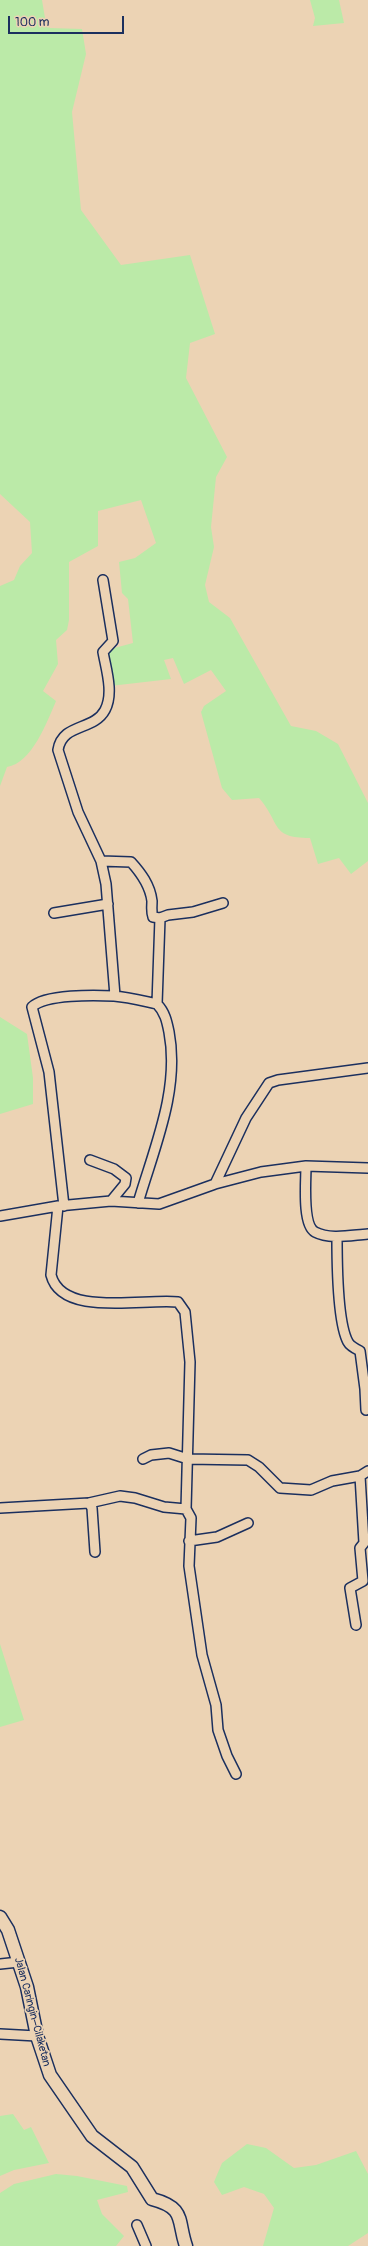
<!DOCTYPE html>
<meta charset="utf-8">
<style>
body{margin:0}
#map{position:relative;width:368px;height:2246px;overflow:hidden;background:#ecd3b4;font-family:Pangolin,sans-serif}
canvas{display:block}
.scale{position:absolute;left:8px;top:16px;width:116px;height:18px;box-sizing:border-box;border:2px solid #1b2f5e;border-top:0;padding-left:5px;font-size:12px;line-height:14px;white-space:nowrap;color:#1b2f5e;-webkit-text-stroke:3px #ecd3b4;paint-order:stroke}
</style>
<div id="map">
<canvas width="368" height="2246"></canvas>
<div class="scale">100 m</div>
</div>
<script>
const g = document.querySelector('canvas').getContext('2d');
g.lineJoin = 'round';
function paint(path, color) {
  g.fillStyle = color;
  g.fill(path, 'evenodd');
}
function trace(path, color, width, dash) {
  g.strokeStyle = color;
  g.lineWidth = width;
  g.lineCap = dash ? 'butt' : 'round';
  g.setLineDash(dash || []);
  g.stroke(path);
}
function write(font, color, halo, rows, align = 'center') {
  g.font = font + ' Pangolin,sans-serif';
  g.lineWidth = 3.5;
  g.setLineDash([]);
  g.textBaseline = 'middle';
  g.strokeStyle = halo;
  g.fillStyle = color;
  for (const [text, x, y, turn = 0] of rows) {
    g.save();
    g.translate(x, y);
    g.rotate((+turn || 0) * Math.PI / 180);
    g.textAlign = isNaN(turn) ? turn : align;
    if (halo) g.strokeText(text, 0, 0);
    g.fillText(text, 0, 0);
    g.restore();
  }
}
const green = new Path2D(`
 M0 0H42L46 24 50 28 82 29 86 54 72 112 81 210 121 265 190 255 215 334 190 343 186 378 227 457 216 477 211 527 214 547 205 585 209 602 230 618 291 726 316 731 338 744 368 803V861L351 874 339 858 318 864 310 838C270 838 281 823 259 798L232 800 222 788 201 712 204 706 226 691 211 670 184 684 173 658 164 660 171 679 110 686 107 650 133 643 128 599 122 593 119 562 135 558 156 543 141 500 98 511V546L69 562V620L67 630 56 640 58 664 43 691 56 701C47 722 32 763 7 767L0 786V586L14 580 20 566 32 553 30 522 0 494Z
 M310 0H339L344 23 313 26 315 18Z
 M0 1017 27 1034 33 1078V1104L0 1114Z
 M0 1644 24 1720 0 1727Z
 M13 2114 24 2130 31 2127 49 2163 14 2170 0 2176V2116Z
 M247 2144 266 2148 294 2168 316 2165 356 2151 368 2174V2233L348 2246H263L274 2208 264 2194 244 2187 222 2195 214 2182 222 2163Z
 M56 2174 77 2176 127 2186 128 2192 97 2200 102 2214 124 2236 116 2246H0V2193L14 2184Z`);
const street = new Path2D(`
 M103 580 113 641 103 652C106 669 114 693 105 710 94 731 62 723 58 750L78 812 101 861 106 884 115 996
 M101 861 131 862C141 873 150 885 152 901 152 907 151 912 153 917L160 918
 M54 913 108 904
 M157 1004 160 918 168 915 193 912 223 903
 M90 1160 114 1169 126 1178 125 1184 111 1201
 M306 1166C306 1181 302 1225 315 1232 330 1240 352 1235 368 1234
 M215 1184 246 1118 269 1083 278 1080 368 1068
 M58 1206 51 1275C62 1318 144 1298 178 1302L185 1312 190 1362 186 1509 191 1518 189 1566 202 1655 216 1705 218 1730 227 1756 236 1774
 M64 1206 49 1072 32 1007C45 994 95 995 114 996 128 997 143 1001 157 1004 165 1012 167 1022 169 1032 180 1090 154 1148 138 1203
 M0 1216 58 1206 111 1201 159 1204 215 1184 261 1172 306 1166 368 1168
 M337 1237C337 1261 337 1322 348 1342 350 1346 356 1349 360 1351L365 1389 366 1410
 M143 1459 151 1455 169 1453 188 1459 248 1460 259 1467 280 1488 311 1490 332 1481 360 1476 368 1471
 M89 1503 92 1508 95 1552
 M0 1508 89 1503 120 1496 135 1498 164 1507 186 1509
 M189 1541 217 1537 248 1523
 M356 1625 350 1588 363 1581 360 1548 364 1543 360 1476
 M0 1964 19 1962
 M0 2034 37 2036
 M137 2225 146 2246`);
const secondary = new Path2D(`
 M0 1917 8 1930 27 1987 37 2036 50 2075 92 2136 132 2167 152 2199C186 2208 177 2220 186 2246`);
const streetNames = [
 ["Jalan Caringin–Cilaketan",32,2012,75]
];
paint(green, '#bbeaa8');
trace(street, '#1b2f5e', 12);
trace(secondary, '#1b2f5e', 15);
trace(street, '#ecd3b4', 9);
trace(secondary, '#ecd3b4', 12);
write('11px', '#1b2f5e', '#ecd3b4', streetNames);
</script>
